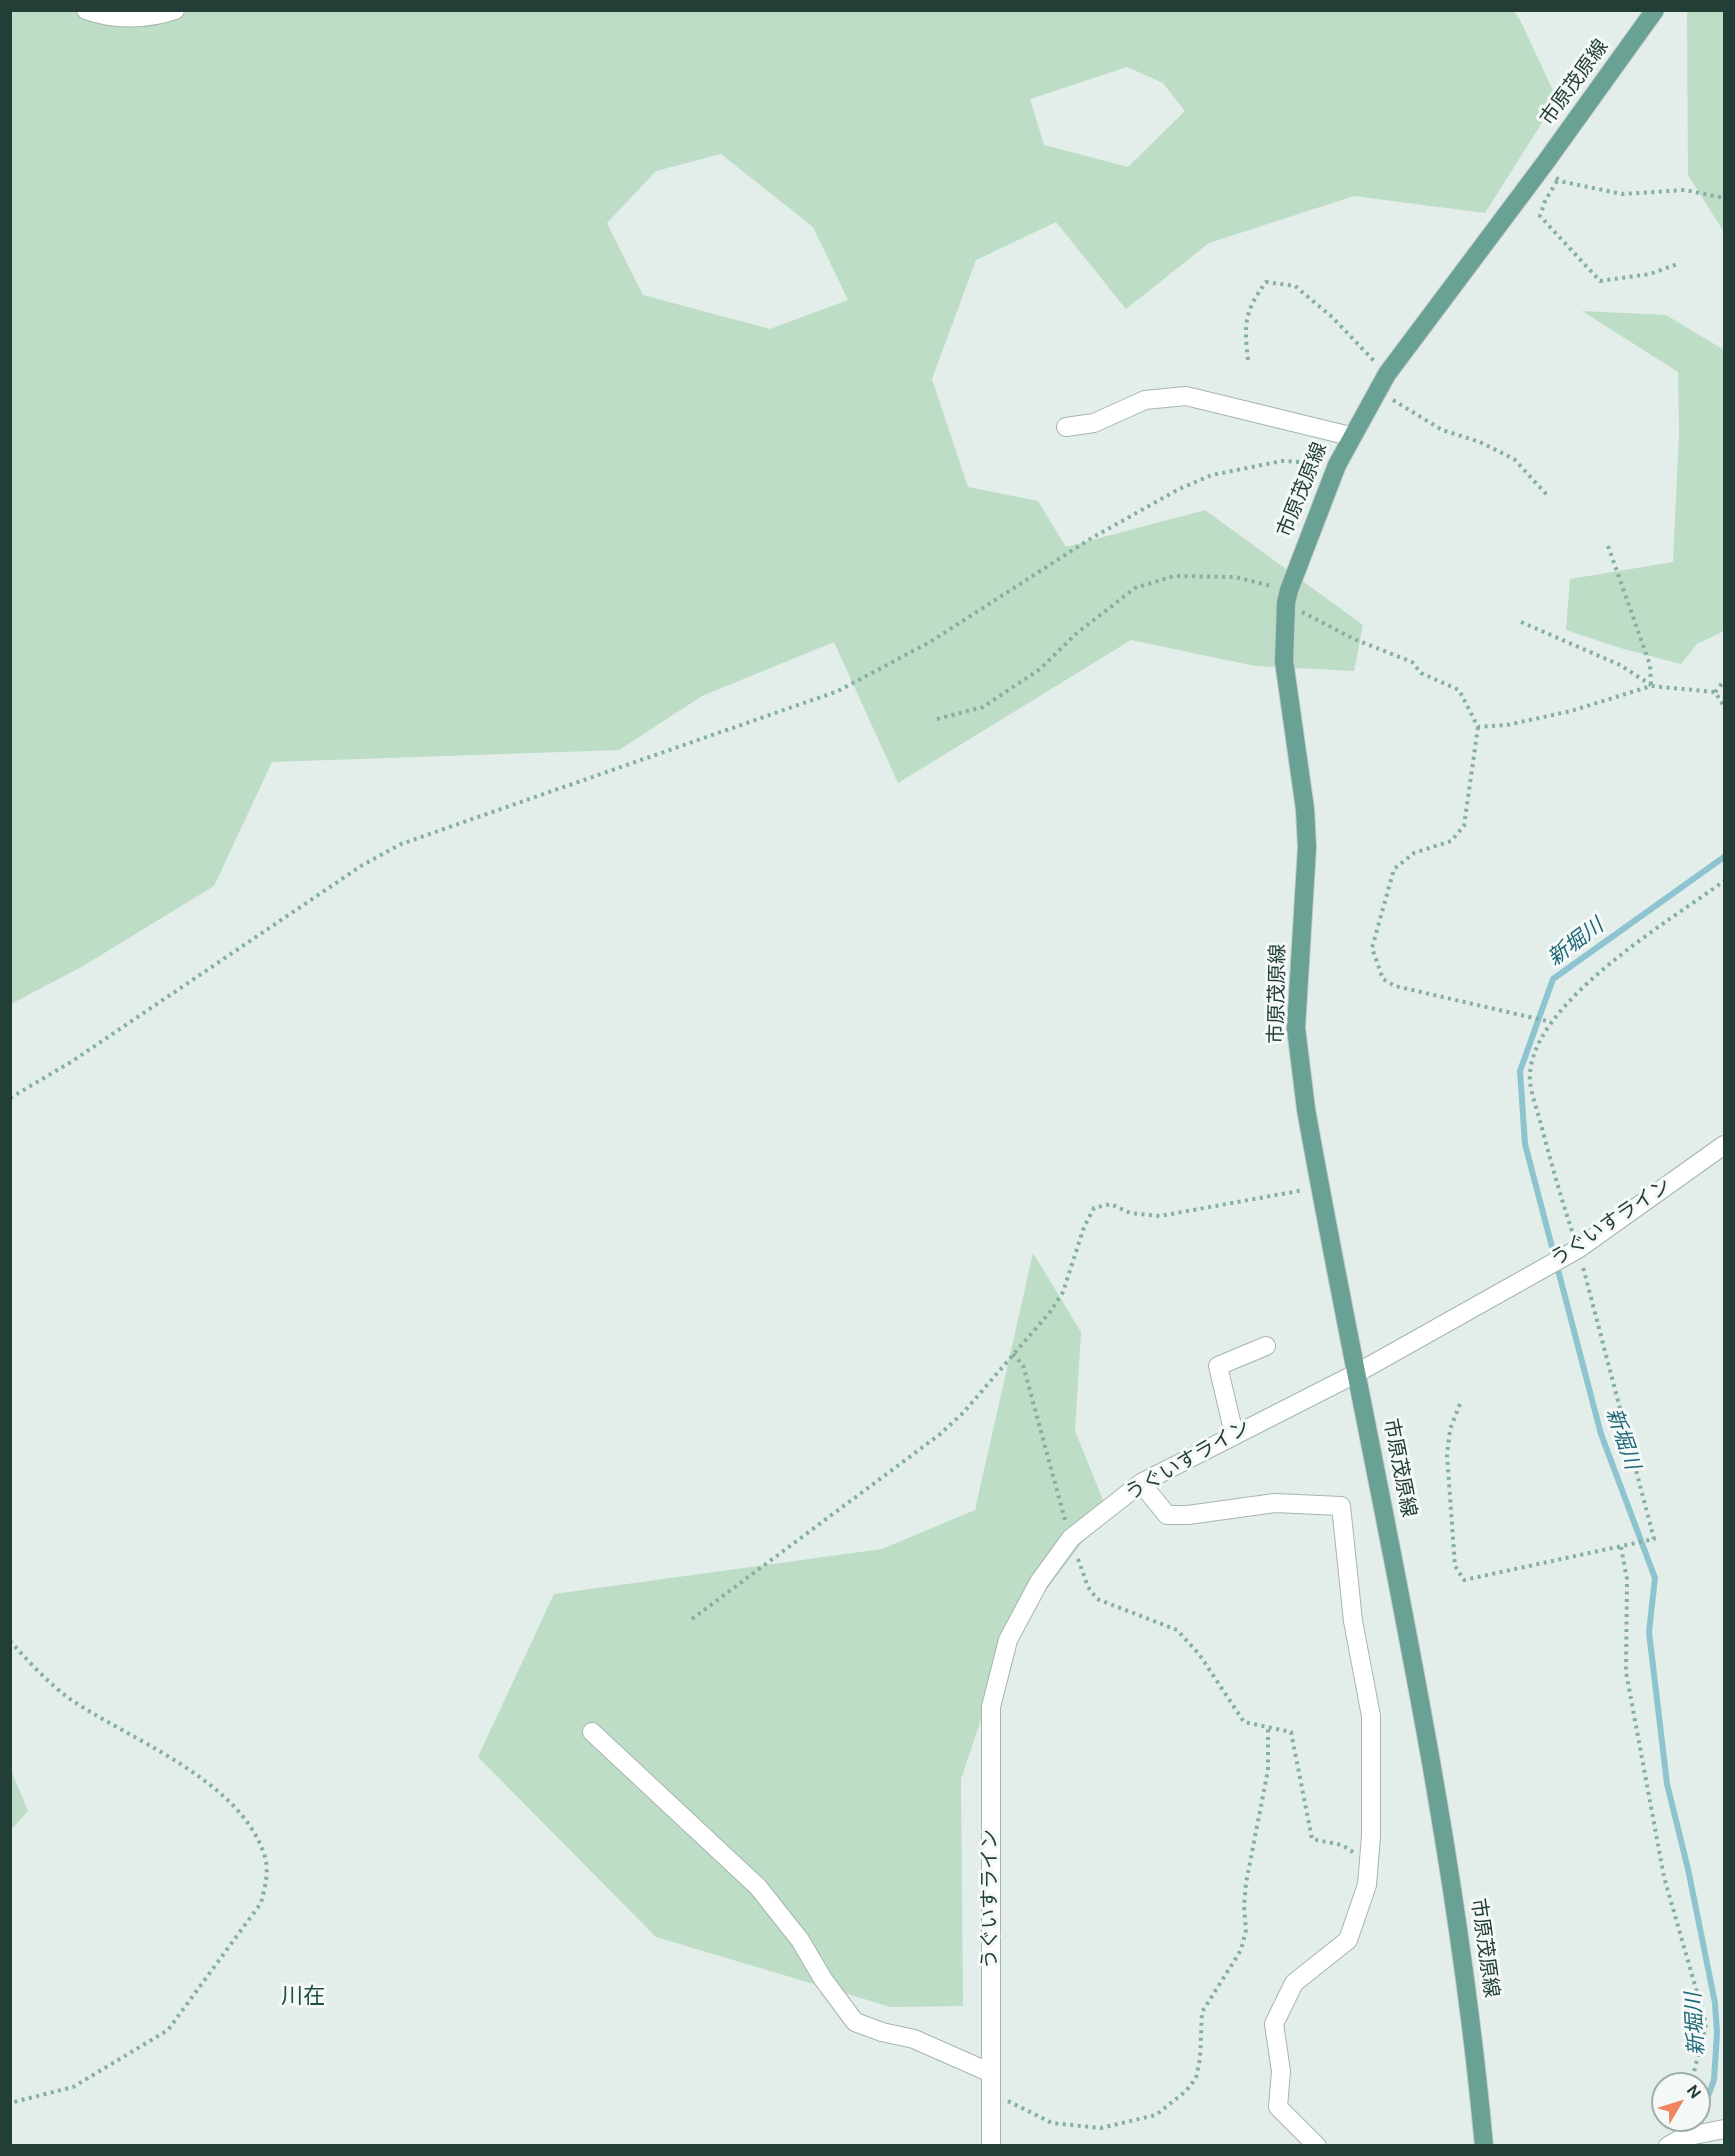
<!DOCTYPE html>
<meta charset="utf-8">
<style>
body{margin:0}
#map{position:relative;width:1735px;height:2156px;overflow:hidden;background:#e3ede9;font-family:"DM Sans",sans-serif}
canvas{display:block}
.frame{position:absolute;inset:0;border:12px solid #233e37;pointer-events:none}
.north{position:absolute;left:1651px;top:2072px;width:60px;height:60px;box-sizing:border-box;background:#f4f9f7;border:2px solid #a0aeaa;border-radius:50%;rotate:52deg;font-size:16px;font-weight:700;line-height:24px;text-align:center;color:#233e37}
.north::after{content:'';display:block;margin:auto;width:21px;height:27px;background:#ed8661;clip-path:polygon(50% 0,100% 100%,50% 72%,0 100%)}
</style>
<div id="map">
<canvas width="1735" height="2156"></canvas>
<div class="frame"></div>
<div class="north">N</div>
</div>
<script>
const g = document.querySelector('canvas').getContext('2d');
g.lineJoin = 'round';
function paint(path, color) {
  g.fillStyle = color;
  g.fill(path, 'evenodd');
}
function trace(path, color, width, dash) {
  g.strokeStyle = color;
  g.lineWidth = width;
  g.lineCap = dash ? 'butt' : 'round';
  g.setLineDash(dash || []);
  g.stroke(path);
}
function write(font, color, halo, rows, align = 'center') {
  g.font = font + ' "DM Sans","Noto Sans JP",sans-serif';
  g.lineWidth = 6;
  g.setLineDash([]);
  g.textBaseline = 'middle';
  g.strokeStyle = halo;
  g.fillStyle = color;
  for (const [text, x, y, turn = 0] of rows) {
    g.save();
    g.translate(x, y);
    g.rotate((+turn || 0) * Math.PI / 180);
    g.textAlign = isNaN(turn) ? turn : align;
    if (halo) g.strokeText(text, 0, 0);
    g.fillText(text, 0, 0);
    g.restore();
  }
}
const green = new Path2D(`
 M1513 10 1520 20 1557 99 1485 213 1354 196 1209 243 1126 309 1056 222 976 260 932 379 968 487 1038 501 1066 547 1205 510 1363 625 1354 671 1255 666 1131 640 898 783 834 642 702 696 619 750 272 762 214 886 83 966 11 1004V11ZM1127 67 1163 83 1185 111 1128 167 1044 145 1030 99ZM721 154 813 227 848 300 770 329 643 295 607 223 656 171Z
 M1687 11H1724V232L1688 175Z
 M1582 311 1666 315 1724 350V631L1697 644 1681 664 1620 648 1566 630 1570 579 1673 562 1679 432 1678 372Z
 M1033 1253 1081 1332 1075 1431 1107 1510 1008 1640 961 1779 963 2006 891 2007 656 1937 478 1757 554 1594 882 1549 975 1510Z
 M10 1768 28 1811 11 1830H10Z`);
const stream = new Path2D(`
 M1699 2120 1714 2080 1717 2033 1715 2003 1688 1869 1667 1784 1649 1632 1655 1578 1601 1434 1525 1144 1520 1071 1553 979 1724 857`);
const path = new Path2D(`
 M1556 178 1564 182 1622 194 1685 190 1724 198
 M1557 181 1545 201 1540 216 1600 281 1650 274 1680 263
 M1248 360C1244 324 1244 312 1266 282L1295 286 1332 317 1376 363
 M1393 400 1442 430 1480 442 1514 459 1549 497
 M1608 546 1650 665 1651 685
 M1302 612 1354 639 1412 662 1421 673 1459 690 1478 727 1507 725 1571 711 1651 686 1715 692 1724 706
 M1521 622 1620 665 1651 685
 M1715 692 1724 681
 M937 719 983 707 1040 669 1077 633 1135 588 1174 576 1235 577 1271 586
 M1478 727 1464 826 1451 841 1414 853 1394 869 1372 948 1383 979 1395 986 1551 1022
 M10 1098 71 1062 361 866 401 844 838 691 930 642 1090 539 1179 489 1212 475 1282 461 1318 463
 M1572 1231C1560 1195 1550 1158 1540 1121 1537 1109 1531 1094 1530 1081 1525 1006 1670 921 1724 881
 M1013 1354 1023 1365 1065 1520
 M1460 1404 1450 1429 1447 1455 1455 1566 1464 1580 1654 1539 1583 1267
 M1621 1547 1627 1579 1626 1672 1664 1877 1706 2024 1691 2084
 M1078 1559 1088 1587 1097 1599 1177 1630 1199 1654 1244 1722 1291 1732 1312 1839 1342 1845 1353 1852
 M692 1619 939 1435 963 1413 1050 1312 1063 1292 1084 1227 1094 1208 1111 1204 1130 1213 1160 1216 1304 1190
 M10 1641C28 1661 48 1683 70 1699 130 1740 239 1779 264 1854 270 1870 265 1887 261 1903L168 2030 73 2087 10 2103
 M1008 2101 1052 2123 1101 2128 1156 2115 1186 2091 1196 2078 1200 2059 1202 2012 1241 1950 1246 1930 1244 1906 1246 1883 1268 1770V1727`);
const minor = new Path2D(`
 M86 10C114 20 146 20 175 10
 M1066 427 1094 423 1145 400 1186 396 1350 436
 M1234 1434 1218 1366 1266 1346
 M1141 1483 1167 1515H1188L1275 1503 1341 1506 1353 1621 1371 1716V1836L1367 1885 1348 1940 1294 1983 1274 2024 1281 2071 1278 2107 1317 2146
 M592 1732 758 1887 800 1940 823 1979 855 2022 882 2032 914 2039 991 2073
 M991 2146V1707L1008 1640 1039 1582 1071 1538 1141 1483 1357 1373 1578 1249 1724 1145
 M1668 2146 1684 2137 1724 2129`);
const major = new Path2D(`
 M1484 2146C1452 1795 1367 1454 1306 1109L1296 1028 1307 847 1305 809 1284 661 1286 603 1289 590 1337 465 1387 374 1545 163 1655 10`);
const streetNames = [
 ["市原茂原線",1575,83,-54],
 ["市原茂原線",1303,490,-68],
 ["市原茂原線",1278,994,-89],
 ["うぐいすライン",1611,1223,-34],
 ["うぐいすライン",1188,1461,-30],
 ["市原茂原線",1399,1468,79],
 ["うぐいすライン",991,1899,-90],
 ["市原茂原線",1484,1948,82]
];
const waterNames = [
 ["新堀川",1576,943,-37],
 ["新堀川",1622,1439,71],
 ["新堀川",1696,2024,-93]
];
const quarterNames = [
 ["川在",303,1997]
];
paint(green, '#bdddc6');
trace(stream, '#8ec4d0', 6);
trace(minor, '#a6b5b0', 20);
trace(major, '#c1c9c7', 20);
trace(path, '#85afa3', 4, [3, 4.5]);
trace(minor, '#fff', 18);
trace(major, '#69a194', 18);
write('20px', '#233e37', '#f4f9f7', streetNames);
write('italic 21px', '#1f6778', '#f4f9f7', waterNames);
write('22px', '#204f45', '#f4f9f7', quarterNames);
</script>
